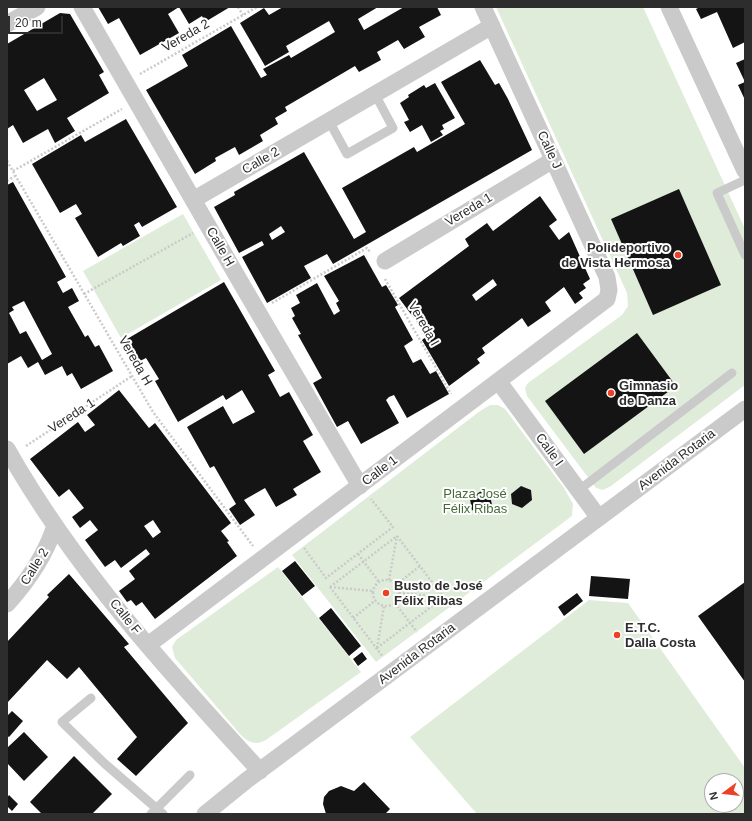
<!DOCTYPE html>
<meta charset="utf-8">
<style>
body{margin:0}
#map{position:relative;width:752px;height:821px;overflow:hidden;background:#fff;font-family:Helvetica,sans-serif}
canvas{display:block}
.frame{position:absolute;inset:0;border:8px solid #2d2d2d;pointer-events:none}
.north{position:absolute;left:704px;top:773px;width:40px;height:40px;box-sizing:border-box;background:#fff;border:1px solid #ababab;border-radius:50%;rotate:255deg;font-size:11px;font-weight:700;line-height:16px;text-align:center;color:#2d2d2d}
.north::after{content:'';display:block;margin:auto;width:14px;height:18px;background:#ec4027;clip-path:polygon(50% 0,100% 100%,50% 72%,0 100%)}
.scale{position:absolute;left:8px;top:16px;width:55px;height:18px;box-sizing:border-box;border:2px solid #2d2d2d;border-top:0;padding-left:5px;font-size:12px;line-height:14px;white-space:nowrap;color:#2d2d2d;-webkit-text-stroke:3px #fff;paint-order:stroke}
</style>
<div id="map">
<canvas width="752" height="821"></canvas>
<div class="frame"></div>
<div class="north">N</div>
<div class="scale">20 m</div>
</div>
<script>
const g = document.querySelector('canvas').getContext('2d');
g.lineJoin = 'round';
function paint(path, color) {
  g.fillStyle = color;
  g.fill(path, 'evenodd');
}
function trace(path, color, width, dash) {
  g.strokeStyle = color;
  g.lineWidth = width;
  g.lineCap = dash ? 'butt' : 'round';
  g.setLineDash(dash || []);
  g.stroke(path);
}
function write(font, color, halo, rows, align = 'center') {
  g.font = font + ' Helvetica,sans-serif';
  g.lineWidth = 4;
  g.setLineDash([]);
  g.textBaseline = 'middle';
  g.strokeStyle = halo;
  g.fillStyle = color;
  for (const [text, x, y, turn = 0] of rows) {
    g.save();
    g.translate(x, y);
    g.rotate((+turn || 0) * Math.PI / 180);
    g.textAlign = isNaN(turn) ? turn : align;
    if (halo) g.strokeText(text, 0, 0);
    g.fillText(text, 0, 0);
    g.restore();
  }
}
const green = new Path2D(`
 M496 7H643L745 229V385L611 486 603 490 596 488 527 396 525 388 528 383 622 315 628 306 627 293Z
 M183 214 221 280 121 338 83 271Z
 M490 405H498L505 409 564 488 573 504 572 516 376 662 292 555 480 411Z
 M278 567 361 672 266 740C255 746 248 742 240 734L175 658 172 647 176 640Z
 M589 600 628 603 745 768V814H477L410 737ZM712 781H736V805H712Z`);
const building = new Path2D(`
 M98 7H230L205 22 202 16 189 24 179 7 168 14 179 33 140 55 119 18 108 24Z
 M283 7H378L358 19 364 30 404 7H437L441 15 419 27 425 37 404 49 398 40 377 52 381 60 359 72 355 66 285 107 287 111 275 118 278 124 260 135 263 141 239 155 235 147 215 158 216 161 195 174 146 90 188 66 182 55 231 26 261 78 267 75 263 69 289 55 291 58 335 32 329 21 286 46 289 52 265 66 240 23 264 8 269 15Z
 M700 7H745V42L733 48 717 12 701 19 696 9Z
 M60 13 70 14 104 72 99 75 109 93 67 118 75 131 55 143 48 129 23 143 13 125 7 129V44ZM44 78 57 100 37 111 24 90Z
 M745 59V100L738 85 745 82 736 63Z
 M480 60 495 85 499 83 508 99 532 150 333 264 327 254 304 266 311 278 267 303 242 257 264 245 262 241 239 253 214 207 235 195 234 192 304 152 354 239 366 232 342 188 414 147 417 152 465 124 441 82ZM281 226 285 232 272 240 269 234Z
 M435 83 455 118 442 125 444 129 440 131 443 135 431 142 422 125 410 132 404 122 409 120 400 103 409 97 408 95 424 85 426 88Z
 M126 119 177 207 142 227 139 222 134 225 140 236 123 246 121 243 98 257 75 218 82 214 76 204 60 213 32 164 81 135 85 142Z
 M13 182 66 277 57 282 63 293 72 288 79 301 68 307 85 337 88 335 95 347 99 345 113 371 81 389 72 373 67 376 62 366 45 375 38 362 28 368 21 356 7 364V185ZM24 301 52 354 42 360 26 331 20 334 9 313 14 310 12 307Z
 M679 189 721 285 653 315 611 219Z
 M540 196 557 220 549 226 559 240 569 232 590 279 583 284 586 288 579 293 583 298 575 304 564 287 545 302 551 311 528 327 522 318 482 348 485 353 477 359 480 363 449 386 422 340 427 336 399 298 469 246 465 239 487 223 493 231ZM493 279 497 285 476 301 472 295Z
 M364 255 382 287 386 285 398 305 395 307 413 340 404 346 413 363 421 359 430 374 436 371 449 394 407 418 394 395 389 397 386 400 399 423 361 444 348 421 337 427 313 383 322 378 298 335 301 334 292 318 295 316 291 308 300 303 296 295 317 283 334 315 340 311 336 303 339 301 324 276Z
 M224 282 275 371 268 375 280 397 289 392 313 435 303 441 321 472 293 489 297 495 276 507 265 488 244 500 255 515 240 525 229 509 236 504 214 466 210 468 187 427 223 406 233 424 255 412 242 390 226 400 223 395 178 422 155 381 159 379 146 358 140 361 127 339Z
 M637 333 676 386 584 454 545 401Z
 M119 390 149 428 155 423 231 523 221 531 229 541 227 542 237 556 155 619 142 602 136 606 131 600 127 602 119 591 135 579 129 571 150 554 146 549 121 568 115 560 105 567 85 540 98 530 90 520 80 528 72 517 84 508 69 489 59 497 30 459 78 422 85 432 95 425 87 415ZM153 520 161 532 153 538 144 526Z
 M521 486 531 490 532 500 522 508 512 504 511 494Z
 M481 491 490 495 492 505 481 514 472 510 470 499Z
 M295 561 315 586 302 596 282 571Z
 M69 574 129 644 124 647 188 723 136 776 117 759 137 737 79 667 67 679 47 660 7 703V642L49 597 47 595Z
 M591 576 630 579 628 599 589 596Z
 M745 582V682L698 616Z
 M577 593 583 601 564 616 558 607Z
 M331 608 361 646 349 656 319 618Z
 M362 652 367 659 358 666 353 659Z
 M12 711 23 721 9 737 7 736V716Z
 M24 732 48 757 24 781 7 763V748Z
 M74 756 112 794 92 814H42L30 802Z
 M364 782 390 809 385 814H326L323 804 324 797 329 791 341 786 354 791Z
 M9 795 18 804 12 811 7 806V798Z`);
const path = new Path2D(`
 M238 7 243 15
 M140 74 257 7
 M7 161 153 412 253 546
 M13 171 122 109
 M7 181 15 176
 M385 279 451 394
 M84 294 193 233
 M272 303 367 248 371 253
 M26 446 132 376
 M397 536 451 607
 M304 548 326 578 393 527 371 499
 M358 554 379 582
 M373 593a13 13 0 1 1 26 0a13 13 0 1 1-26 0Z
 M389 580 397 536
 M396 585 420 566
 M330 587 383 657
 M330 587 397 536
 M330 587 373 591
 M399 593 443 597
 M395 603 417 632
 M353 618 376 600
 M377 648 444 597
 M377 648 384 606`);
const service = new Path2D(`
 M329 121 347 154 393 128 375 94
 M745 180 717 193 745 255
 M579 490 732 373
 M91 698 62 722 104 763 163 814
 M151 814 190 775`);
const minor = new Path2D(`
 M82 7 241 283 360 486
 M669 7 745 171
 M7 24 37 7
 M193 200 492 26
 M385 261 553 160
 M499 382 599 518
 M7 449C74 568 168 671 260 771
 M7 604C28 581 45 556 55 526
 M148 645 607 299 609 290 607 277 483 7
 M205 814 247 780 745 409`);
const markers = [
 [678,255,4,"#ec4027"],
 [611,393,4,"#ec4027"],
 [386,593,4,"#ec4027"],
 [617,635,4,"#ec4027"]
];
const streetNames = [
 ["Vereda 2",186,36,-30],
 ["Calle J",549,150,65],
 ["Calle 2",261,161,-30],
 ["Vereda 1",469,210,-31],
 ["Calle H",220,247,60],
 ["Vereda I",423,324,60],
 ["Vereda H",135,361,60],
 ["Vereda 1",72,416,-33],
 ["Calle I",549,450,54],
 ["Avenida Rotaria",677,460,-37],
 ["Calle 1",380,471,-37],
 ["Calle 2",35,567,-58],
 ["Calle F",125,617,51],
 ["Avenida Rotaria",417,654,-37]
];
const poiNames = [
 ["Polideportivo",670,248,"right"],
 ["de Vista Hermosa",670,263,"right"],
 ["Gimnasio",619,386],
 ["de Danza",619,401],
 ["Busto de José",394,586],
 ["Félix Ribas",394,601],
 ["E.T.C.",625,628],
 ["Dalla Costa",625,643]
];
const parkNames = [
 ["Plaza José",475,494],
 ["Félix Ribas",475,509]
];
paint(green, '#e0ecda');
paint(building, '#141414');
trace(path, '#cacaca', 2.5, [2, 2]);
trace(service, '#cacaca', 9);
trace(minor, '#cacaca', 17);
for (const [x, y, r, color] of markers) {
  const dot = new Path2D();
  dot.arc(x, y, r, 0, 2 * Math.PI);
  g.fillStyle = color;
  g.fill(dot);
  trace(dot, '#fff', 1.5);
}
write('13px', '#2d2d2d', '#fff', streetNames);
write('bold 13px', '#2d2d2d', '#fff', poiNames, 'left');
write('13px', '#466a39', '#fff', parkNames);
</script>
